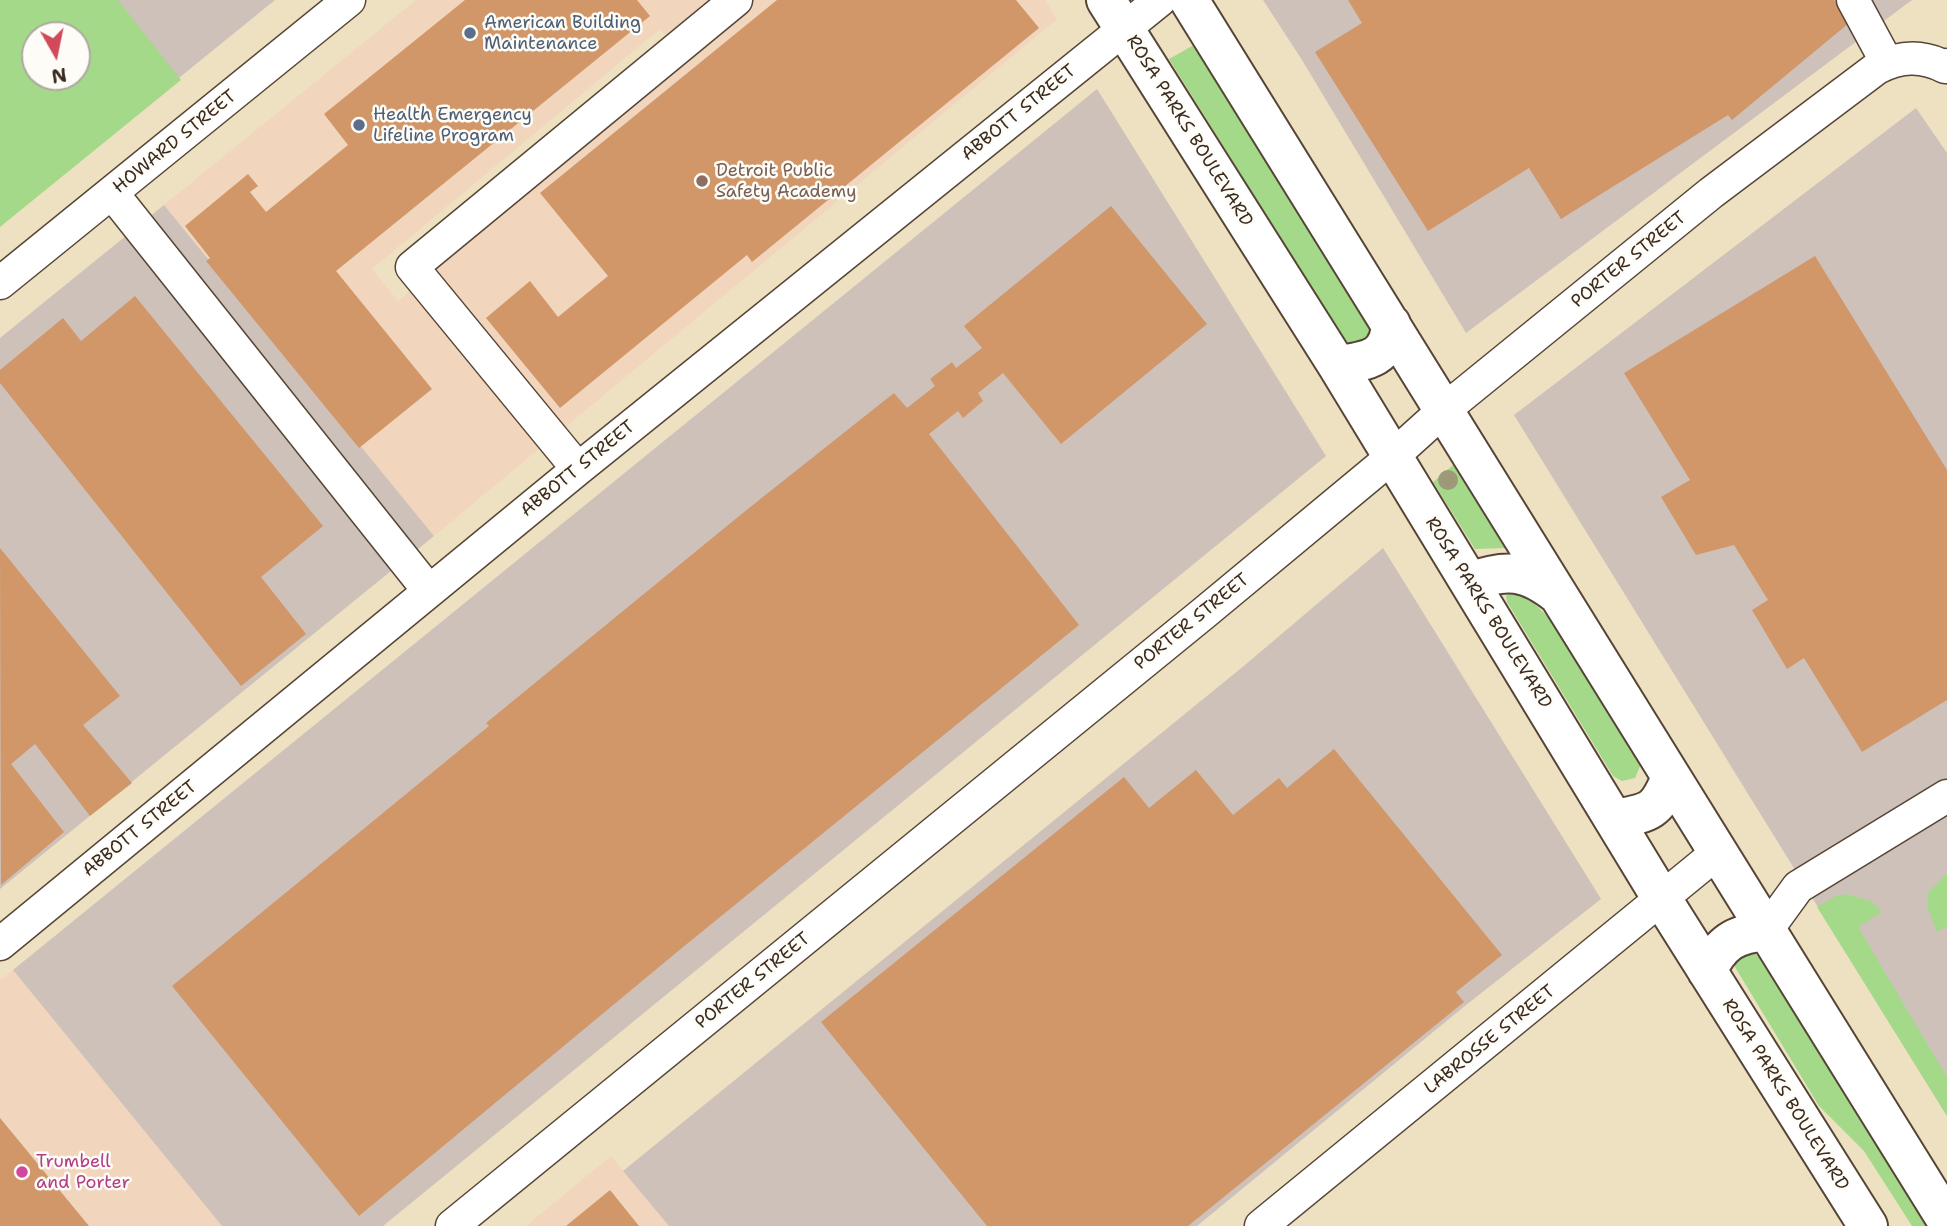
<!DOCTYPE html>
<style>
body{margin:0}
#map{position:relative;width:1947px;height:1226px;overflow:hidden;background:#eee1c1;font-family:"Shantell Sans",sans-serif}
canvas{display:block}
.north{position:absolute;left:21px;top:21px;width:70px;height:70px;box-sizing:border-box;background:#fdfcf7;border:2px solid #afa8a0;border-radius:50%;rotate:171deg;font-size:19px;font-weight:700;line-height:28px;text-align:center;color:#3b2a1e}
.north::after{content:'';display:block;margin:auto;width:24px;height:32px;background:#d1495b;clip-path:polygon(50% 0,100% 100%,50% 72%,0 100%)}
</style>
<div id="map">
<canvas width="1947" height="1226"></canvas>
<div class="north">N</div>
</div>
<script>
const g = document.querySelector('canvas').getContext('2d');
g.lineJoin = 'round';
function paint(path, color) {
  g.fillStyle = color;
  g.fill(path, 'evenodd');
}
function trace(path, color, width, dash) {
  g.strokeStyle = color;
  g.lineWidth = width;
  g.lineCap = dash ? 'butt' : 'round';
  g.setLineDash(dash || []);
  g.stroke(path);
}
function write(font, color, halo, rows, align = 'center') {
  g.font = font + ' "Shantell Sans",sans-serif';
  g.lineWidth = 5;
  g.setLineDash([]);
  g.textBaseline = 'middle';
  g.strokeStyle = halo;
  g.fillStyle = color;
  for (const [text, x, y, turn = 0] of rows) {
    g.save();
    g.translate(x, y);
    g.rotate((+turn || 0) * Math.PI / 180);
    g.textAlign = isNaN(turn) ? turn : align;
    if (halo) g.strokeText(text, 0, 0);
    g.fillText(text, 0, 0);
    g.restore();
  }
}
const built = new Path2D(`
 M416 0H1045L1057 19 434 536 164 205ZM660 29 686 61 398 301 372 269Z
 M13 970 222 1226H0V980Z
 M611 1156 669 1226H526Z`);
const industrial = new Path2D(`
 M0 0H275L0 223ZM35 35H77V77H35Z
 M1263 0H1912L1466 333 1302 60Z
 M1097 89 1326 456 383 1226H222L13 970Z
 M1916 108 1947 153V1116L1514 415Z
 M164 205 434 536 0 889V338Z
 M1383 548 1601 899 1466 1005 1197 1226H669L623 1171 1245 665Z`);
const green = new Path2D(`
 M0 0H118L181 80 0 227ZM35 35H77V77H35Z
 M1194 45 1369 325 1370 333 1368 339 1354 345 1344 340 1169 59Z
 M1453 465 1505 548 1475 549 1433 482Z
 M1510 593 1527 596 1555 624 1641 764 1635 778 1622 781 1613 776 1507 602 1506 596Z
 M1947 873V926L1937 932 1928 909V893Z
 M1846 894 1871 901 1882 912 1858 927 1947 1077V1116L1817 907 1836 896Z
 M1748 952 1754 953 1763 960 1927 1226H1912L1864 1151 1819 1106 1735 967V961Z`);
const building = new Path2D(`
 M465 0H637L650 16 336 271 432 389 359 448 206 261 210 258 185 226 248 174 258 186 250 192 266 212 348 145 324 114Z
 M777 0H1016L1039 28 752 262 747 255 560 408 486 318 530 281 558 317 608 276 540 193Z
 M1348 0H1834L1849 23 1732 120 1728 115 1561 219 1529 168 1428 231 1315 52 1362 23Z
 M1111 206 1207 324 1061 444 1003 373 978 393 983 401 963 418 958 411 929 434 1079 625 677 952 359 1216 172 986 489 726 486 723 749 508 894 393 907 408 935 386 930 379 952 362 956 368 982 348 964 326Z
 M1815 256 1947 470V700L1862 752 1804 658 1787 669 1752 610 1768 600 1734 545 1696 555 1661 497 1690 480 1624 373Z
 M135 296 323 526 261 577 306 634 241 686 0 383V370L63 318 81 341Z
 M0 548 120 696 83 725 132 783 90 816 35 744 11 764 64 832 1 885Z
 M1334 749 1502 955 1456 992 1464 1002 1188 1226H987L821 1022 1124 777 1149 808 1196 770 1233 815 1279 778 1287 788Z
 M0 1118 89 1226H0Z
 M610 1190 639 1226H566Z`);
const minor = new Path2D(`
 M1853 0 1887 63
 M112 193 429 591
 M0 283 349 0
 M578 469 412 267 736 0
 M1766 931 1798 887 1947 796
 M0 944 578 469 1160 0
 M452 1226 1204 613 1392 457 1444 410 1711 193 1877 68C1900 56 1922 55 1945 67L1947 65
 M1261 1226 1717 853`);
const major = new Path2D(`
 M1106 0 1337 365 1662 899 1868 1226
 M1189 0 1947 1221
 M1337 365C1367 361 1389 359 1391 324
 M1469 582C1507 568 1527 570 1558 595
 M1614 819C1650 813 1657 812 1671 777
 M1707 971C1721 943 1734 934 1766 931`);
const trees = [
 [1448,480]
];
const markers = [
 [470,33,7,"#5c6f8a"],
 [359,125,7,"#5c6f8a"],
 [702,181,7,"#8d6e63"],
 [22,1172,7,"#d1479c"]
];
const serviceNames = [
 ["American Building",484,23],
 ["Maintenance",484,44],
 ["Health Emergency",373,115],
 ["Lifeline Program",373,136]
];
const streetNames = [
 ["ABBOTT STREET",1019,113,-39],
 ["ROSA PARKS BOULEVARD",1189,131,58],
 ["HOWARD STREET",175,142,-39],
 ["PORTER STREET",1629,260,-39],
 ["ABBOTT STREET",578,469,-39],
 ["ROSA PARKS BOULEVARD",1488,613,58],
 ["PORTER STREET",1192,622,-39],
 ["ABBOTT STREET",140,829,-39],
 ["PORTER STREET",753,981,-39],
 ["LABROSSE STREET",1490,1040,-39],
 ["ROSA PARKS BOULEVARD",1785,1095,58]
];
const educationNames = [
 ["Detroit Public",716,171],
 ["Safety Academy",716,192]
];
const hotelNames = [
 ["Trumbell",36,1162],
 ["and Porter",36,1183]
];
paint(built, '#f1d5bd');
paint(industrial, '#cec1ba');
paint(green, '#a4d98a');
paint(building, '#d19769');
trace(minor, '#564536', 35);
trace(major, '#564536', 42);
trace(minor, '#fff', 32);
trace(major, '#fff', 38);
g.fillStyle = '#9d9a79';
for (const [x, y] of trees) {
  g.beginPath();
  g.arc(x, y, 10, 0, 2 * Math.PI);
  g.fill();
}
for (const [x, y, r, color] of markers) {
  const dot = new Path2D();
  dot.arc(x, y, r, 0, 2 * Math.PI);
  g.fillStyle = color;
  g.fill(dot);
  trace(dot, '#fdfcf7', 2.5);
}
write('18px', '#4e5e75', '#fdfcf7', serviceNames, 'left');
write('18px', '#3b2a1e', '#fdfcf7', streetNames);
write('18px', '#785e54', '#fdfcf7', educationNames, 'left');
write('18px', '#b23c85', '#fdfcf7', hotelNames, 'left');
</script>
